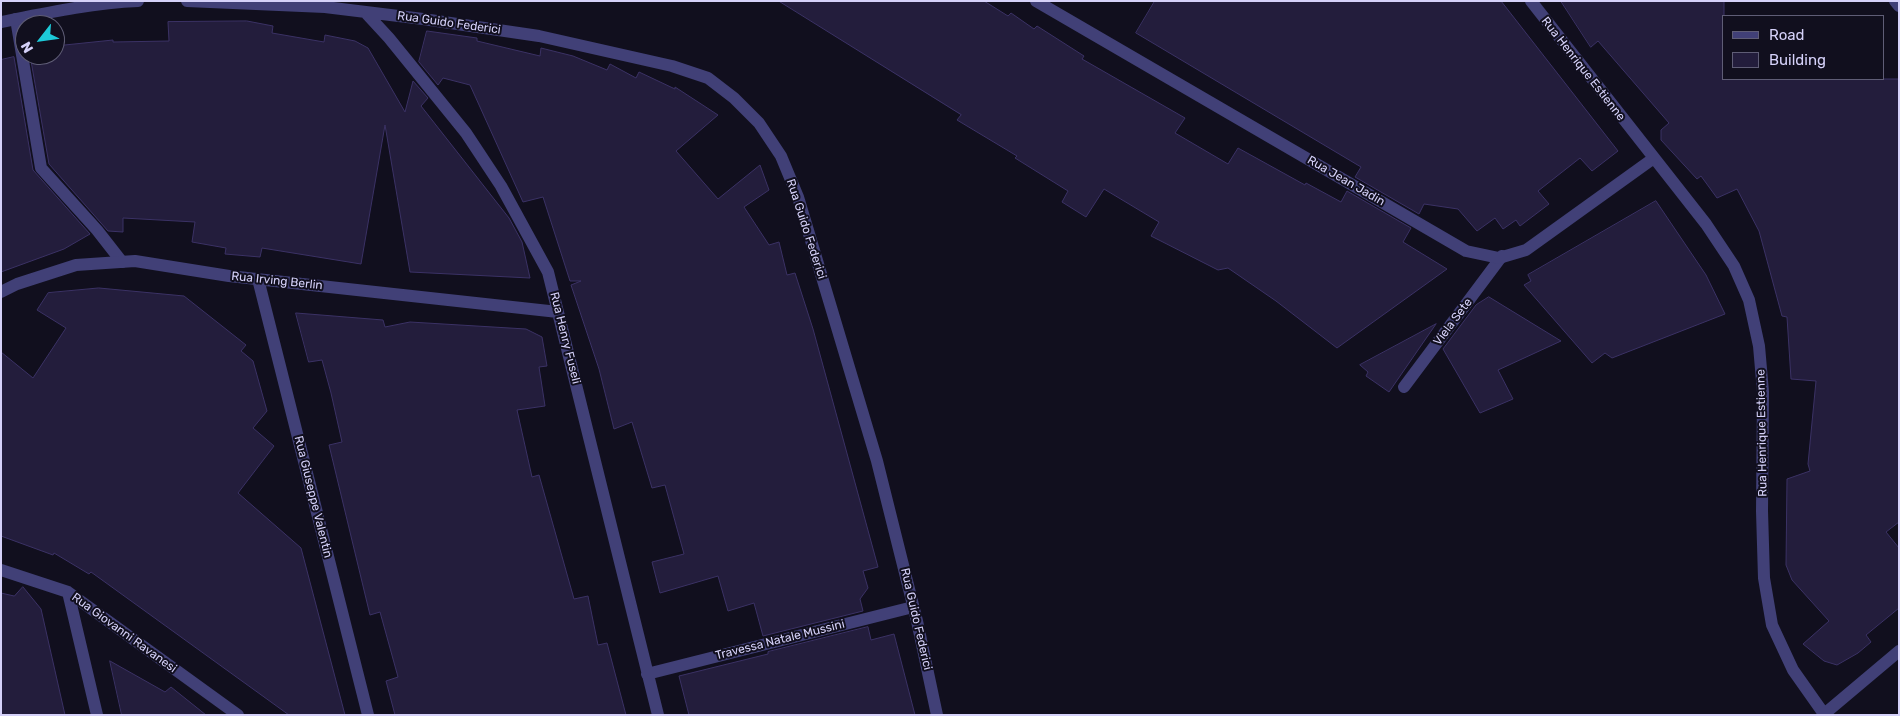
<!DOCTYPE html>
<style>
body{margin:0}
#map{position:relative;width:1900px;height:716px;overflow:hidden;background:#110f1e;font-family:Rubik,sans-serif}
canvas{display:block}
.frame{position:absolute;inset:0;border:2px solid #d5d1f9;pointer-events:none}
.legend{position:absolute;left:1722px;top:15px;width:162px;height:65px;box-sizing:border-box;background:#110f1e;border:1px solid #5f5d76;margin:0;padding:6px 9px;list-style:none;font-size:15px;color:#d5d1f9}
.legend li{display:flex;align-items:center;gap:10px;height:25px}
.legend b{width:25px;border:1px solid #5f5d76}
.north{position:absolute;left:15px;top:15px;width:50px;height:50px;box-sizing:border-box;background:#110f1e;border:1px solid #5f5d76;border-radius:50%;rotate:240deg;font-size:14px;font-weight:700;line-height:20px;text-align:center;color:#d5d1f9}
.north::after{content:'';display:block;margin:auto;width:18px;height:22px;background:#1dcad9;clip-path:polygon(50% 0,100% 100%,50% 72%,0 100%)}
</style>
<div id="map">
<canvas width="1900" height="716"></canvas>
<div class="frame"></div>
<ul class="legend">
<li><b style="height:6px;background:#414077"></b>Road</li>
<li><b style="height:14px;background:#231d3c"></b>Building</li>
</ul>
<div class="north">N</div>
</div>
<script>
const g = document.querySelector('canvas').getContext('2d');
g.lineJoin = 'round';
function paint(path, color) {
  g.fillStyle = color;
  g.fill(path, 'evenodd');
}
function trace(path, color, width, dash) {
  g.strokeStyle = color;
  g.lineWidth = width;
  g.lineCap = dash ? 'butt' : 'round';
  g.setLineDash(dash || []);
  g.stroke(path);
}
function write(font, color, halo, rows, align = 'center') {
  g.font = font + ' Rubik,sans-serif';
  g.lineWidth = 4;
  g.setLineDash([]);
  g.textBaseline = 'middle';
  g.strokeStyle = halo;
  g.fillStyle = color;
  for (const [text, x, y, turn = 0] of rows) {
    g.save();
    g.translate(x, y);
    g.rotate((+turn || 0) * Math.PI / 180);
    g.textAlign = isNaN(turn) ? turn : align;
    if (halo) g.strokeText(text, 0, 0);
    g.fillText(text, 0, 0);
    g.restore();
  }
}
const building = new Path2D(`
 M779 1H984L1008 16 1011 13 1034 29 1037 26 1084 56 1082 59 1185 118 1175 133 1228 164 1238 148 1305 185 1306 183 1341 202 1347 191 1411 228 1403 242 1447 269 1337 348 1276 301 1228 268 1218 270 1151 236 1159 222 1104 189 1086 217 1062 202 1068 191 1015 158 1017 156 957 120 961 115Z
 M1155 1H1501L1618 151 1592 171 1580 158 1538 191 1549 204 1520 226 1516 220 1503 229 1495 218 1477 231 1458 209 1424 204 1419 214 1355 177 1361 167 1136 33Z
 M1561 1H1724V79H1899V522L1886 532 1899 548V608L1866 635 1871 642 1858 653 1837 665 1824 661 1803 644 1829 621 1792 580 1786 565 1787 479 1810 471 1808 464 1816 381 1791 379 1787 317 1782 316 1759 231 1737 189 1717 198 1701 176 1697 179 1661 140V130L1669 123 1598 41 1591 47Z
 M247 21 273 26 272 33 324 42 325 35 355 41 368 48 405 112 413 81 428 98 421 106 509 218 522 242 530 278 410 272 385 125 361 264 262 248 260 257 225 254 226 248 192 242 195 222 123 218V232L108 231 49 164 30 55H55V46L113 40V42L169 41 168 22Z
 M427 31 477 38V41L540 56 541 48 573 56 607 70 610 64 636 78 639 72 675 89V87L718 115 676 151 718 199 760 165 769 190 744 207 769 245 779 242 787 275 795 273 813 329 878 567 863 571 868 588 860 599 863 611 763 636 754 603 728 611 718 576 660 593 652 562 684 554 665 485 652 488 632 422 614 429 599 369 571 285 581 281H570L543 197 523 202 470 85 443 78 438 85 419 62Z
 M14 57 33 170 90 234 64 249 1 272V60Z
 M1656 201 1706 275 1725 314 1612 358 1605 353 1592 363 1524 285 1531 281 1528 275Z
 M99 288 184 296 246 345 241 351 253 361 267 411 253 428 274 446 238 493 301 548 345 715H289L91 572 89 574 54 553 53 555 1 536V352L33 378 66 328 37 310 48 293Z
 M1489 297 1561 341 1498 370 1513 399 1480 413 1443 349 1476 305Z
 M296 313 383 320 385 327 410 322 526 329 542 337 547 366 539 367 545 406 517 410 532 477 539 475 574 599 588 596 598 645 607 643 626 715H395L386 681 398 677 380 612 370 615 329 445 342 442 331 393 322 360 309 362Z
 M1436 324 1389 392 1366 376 1368 372 1360 365Z
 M23 587 41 609 65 715H1V593L14 596Z
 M868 627 871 640 894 634 915 715H689L679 676 768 654V652Z
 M110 661 165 692 171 687 206 715H122Z`);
const lane = new Path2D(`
 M16 19 41 168 97 230 122 262
 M1404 387 1502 256`);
const street = new Path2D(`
 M187 1 325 7 423 19 539 36 672 66 708 78 734 98 759 123 781 156 798 197 877 461 917 621 937 715
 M1036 1 1466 251 1499 258 1526 250 1654 158
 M1531 1 1706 224 1734 266 1749 300 1759 346 1763 392 1762 511 1764 578 1772 625 1793 670 1824 714
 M1895 1 1899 6
 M365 12 389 38 466 133 501 186 548 272 658 715
 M1 22C46 13 92 3 138 1
 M258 279 368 715
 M1 292 17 284 76 265 135 261 229 276 558 312
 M1 570 68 592 238 715
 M68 592 97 715
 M647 674 913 607
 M1823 715 1899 651`);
const streetNames = [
 ["Rua Guido Federici",449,23,8],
 ["Rua Henrique Estienne",1583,69,52],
 ["Rua Jean Jadin",1346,181,30],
 ["Rua Guido Federici",806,229,72],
 ["Rua Irving Berlin",277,281,6],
 ["Viela Sete",1453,322,-53],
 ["Rua Henry Fuseli",565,338,76],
 ["Rua Henrique Estienne",1762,433,-91],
 ["Rua Giuseppe Valentin",313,497,76],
 ["Rua Guido Federici",916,619,77],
 ["Rua Giovanni Ravanesi",124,633,36],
 ["Travessa Natale Mussini",780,640,-14]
];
paint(building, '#231d3c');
trace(building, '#3b3265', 1);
trace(lane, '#414077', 12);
trace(street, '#414077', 12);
write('12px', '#d5d1f9', '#110f1e', streetNames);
</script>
